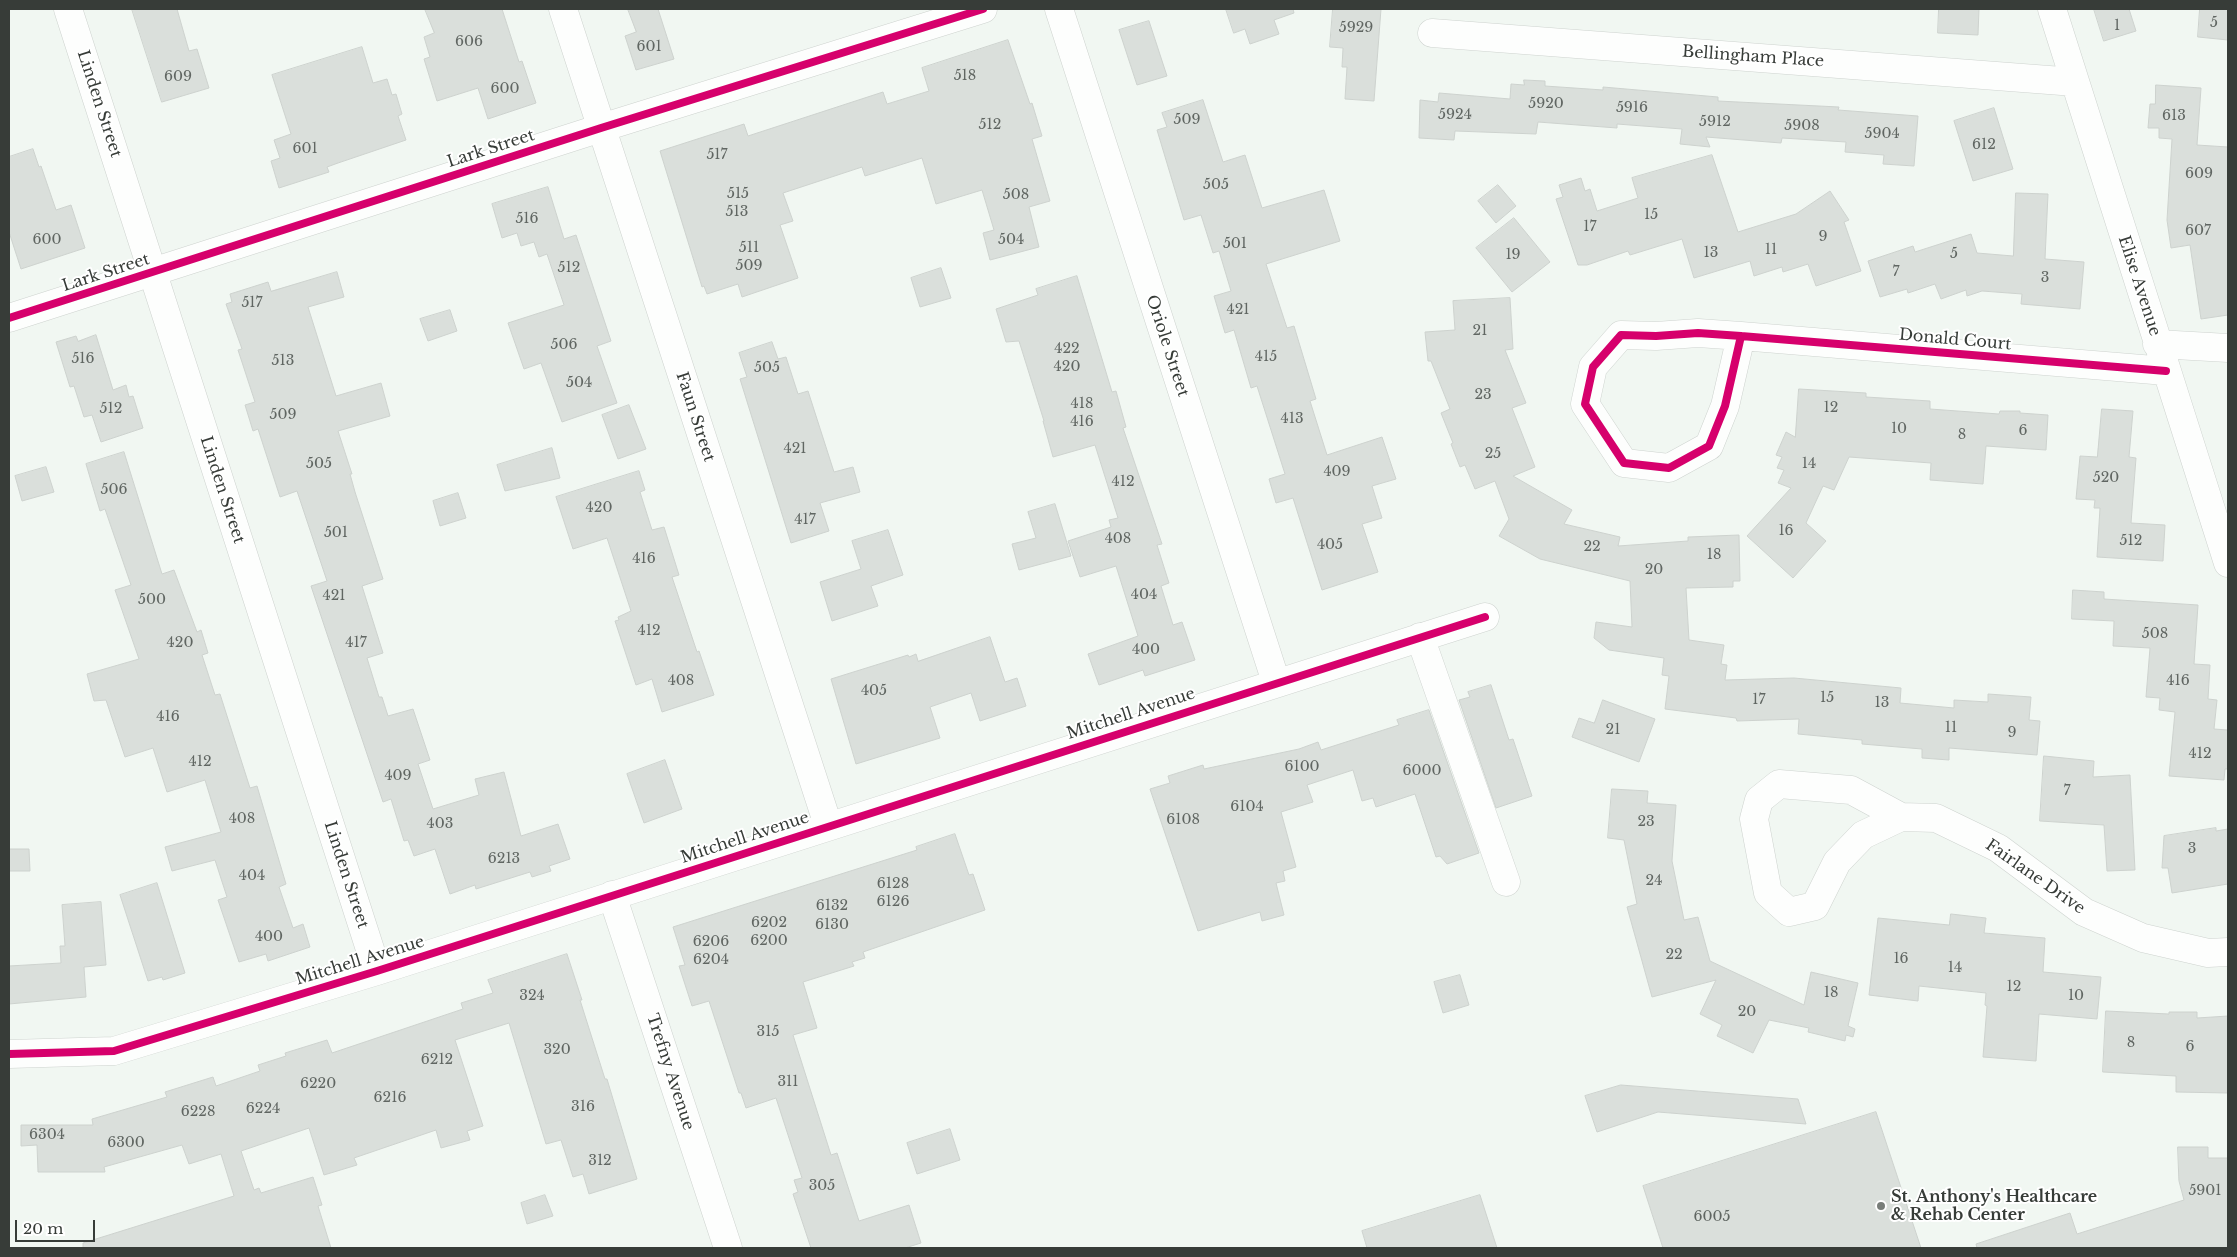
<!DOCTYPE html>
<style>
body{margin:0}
#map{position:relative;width:2237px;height:1257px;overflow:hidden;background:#f1f7f2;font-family:"Libre Baskerville",serif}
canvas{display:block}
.frame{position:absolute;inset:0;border:10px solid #373c38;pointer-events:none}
.scale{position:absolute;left:15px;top:1220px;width:80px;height:22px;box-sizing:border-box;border:2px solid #373c38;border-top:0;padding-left:6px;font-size:15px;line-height:18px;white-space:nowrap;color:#373c38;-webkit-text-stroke:4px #fff;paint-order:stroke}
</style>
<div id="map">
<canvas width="2237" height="1257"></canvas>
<div class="frame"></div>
<div class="scale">20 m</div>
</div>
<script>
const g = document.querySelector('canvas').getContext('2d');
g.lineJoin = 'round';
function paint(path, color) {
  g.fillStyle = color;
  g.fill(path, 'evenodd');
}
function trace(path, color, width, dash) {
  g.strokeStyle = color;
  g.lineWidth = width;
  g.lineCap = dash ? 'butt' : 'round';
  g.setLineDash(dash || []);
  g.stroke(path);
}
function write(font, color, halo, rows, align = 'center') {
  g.font = font + ' "Libre Baskerville",serif';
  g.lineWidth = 4;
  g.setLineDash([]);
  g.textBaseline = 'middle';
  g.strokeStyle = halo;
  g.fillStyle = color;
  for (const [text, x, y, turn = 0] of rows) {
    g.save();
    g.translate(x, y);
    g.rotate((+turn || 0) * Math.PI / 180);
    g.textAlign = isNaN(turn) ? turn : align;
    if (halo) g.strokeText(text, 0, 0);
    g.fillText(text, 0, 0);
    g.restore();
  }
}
const building = new Path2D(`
 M132 9H177L189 51 197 49 209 88 162 102Z
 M425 9H502L519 62 522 61 536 103 488 119 478 88 437 101 424 59 430 57 424 37 434 33Z
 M628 9H658L674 59 636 70 625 36 636 32Z
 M1226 9H1293L1294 13 1274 20 1279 34 1250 44 1245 29 1234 33Z
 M1333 9H1381L1374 101 1345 99 1347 67H1342L1343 48 1330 47Z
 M1939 9H1979L1978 35 1938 33Z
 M2094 9H2129L2136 31 2104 41Z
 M2200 9H2228V40L2198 37Z
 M1149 21 1167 76 1137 85 1119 30Z
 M1008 40 1030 104 1032 103 1042 136 1032 139 1050 201 1029 207 1039 247 990 260 983 233 994 230 982 190 936 204 922 158 865 176 862 167 783 193 793 221 780 225 798 278 742 297 738 284 707 294 704 286 702 287 660 151 744 124 748 136 883 92 887 104 929 91 922 68Z
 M362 47 373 83 387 79 392 95 396 94 402 114 398 116 406 140 338 163 327 167 329 172 279 188 271 161 280 158 274 140 291 134 272 75Z
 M1524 80 1545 81V86L1603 90V87L1718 97V101L1839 107 1838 110 1918 116 1914 166 1883 164 1884 155 1845 152 1846 142 1782 138 1781 143 1706 137 1710 147 1680 144 1682 129 1617 124V128L1538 122 1536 134 1455 131 1454 140 1419 138 1420 100 1438 102 1439 93 1510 99 1511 84 1524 85Z
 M2156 85 2201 88 2197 145 2228 147V315L2201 319 2190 245 2171 248 2167 220 2172 139 2159 138V128H2148L2150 104H2155Z
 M1203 100 1223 162 1245 155 1262 208 1324 190 1340 241 1266 264 1287 328 1294 326 1316 399 1310 401 1327 455 1382 437 1396 479 1372 486 1382 518 1362 524 1378 572 1322 590 1293 498 1276 503 1269 479 1285 474 1257 386 1251 388 1234 330 1225 333 1214 296 1231 291 1219 251 1213 253 1201 215 1184 220 1157 130 1167 127 1162 113Z
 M1994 108 2013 169 1973 181 1954 121Z
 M33 149 39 167 41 166 56 210 71 205 85 248 21 269 9 232V157Z
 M1712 155 1738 232 1796 214 1830 191 1849 220 1844 222 1861 271 1816 286 1808 264 1783 272 1782 267 1754 276 1750 261 1694 278 1682 239 1630 255 1628 251 1587 265H1578L1556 199 1563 197 1559 185 1581 178 1585 191 1590 189 1597 211 1638 198 1632 178Z
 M1498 185 1516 206 1496 223 1478 201Z
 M548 187 564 239 576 235 611 341 597 346 617 403 562 422 541 363 524 369 508 323 564 305 547 254 539 257 534 242 521 246 517 233 502 238 492 204Z
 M2016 193 2048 194 2045 259 2084 262 2080 309 2021 304 2022 294 1982 291 1967 296 1966 290 1941 299 1935 284 1908 293 1907 289 1880 297 1868 261 1913 246 1915 252 1971 234 1977 253 2013 256Z
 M1514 218 1550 262 1512 292 1476 248Z
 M941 268 951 298 920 307 911 278Z
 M337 272 344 297 308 307 336 396 381 383 390 416 338 431 352 474H350L355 492 383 579 362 586 383 653 367 658 379 697H382L388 716 413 709 430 760 418 764 433 809 479 795 475 779 504 772 521 836 558 824 570 859 549 866 551 871 532 877 530 872 476 889 475 885 450 894 435 849 414 856 408 840 404 841 391 799 383 802 311 586 327 581 297 491 280 497 258 429 253 431 245 405 255 402 238 350 242 349 226 304 232 302 230 294 268 282 271 291Z
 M1077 276 1112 392 1116 391 1126 427 1123 428 1162 544 1157 545 1169 583 1161 586 1173 625 1182 622 1195 660 1145 676 1143 670 1099 685 1088 654 1138 636 1116 566 1080 577 1068 541 1111 527 1109 520 1118 518 1095 445 1053 457 1043 421H1044L1019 341 1006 342 996 309 1038 295 1036 289Z
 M1510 298 1513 349 1505 350 1526 403 1512 408 1535 467 1513 476 1572 510 1564 524 1620 537 1618 546 1688 541V537L1739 535 1740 581H1733V587L1686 588 1689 640 1724 645 1721 664 1727 665 1725 680 1794 678 1901 688 1900 703 1954 708V700L1988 702V694L2031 697 2029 720 2040 721 2037 755 1949 748V760L1922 758V749L1862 744V740L1798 734 1799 719 1737 721 1736 718 1665 709 1669 676 1662 675 1664 658 1609 650 1594 638 1596 622 1632 627 1630 581 1540 559 1499 536 1509 519 1495 481 1475 489 1465 465 1460 467 1451 444 1453 443 1441 413 1450 409 1431 361H1428L1425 332 1455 330 1453 301Z
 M450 310 457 331 428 341 420 319Z
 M96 335 113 390 126 385 129 397 133 396 143 428 101 442 92 415 84 417 74 386 70 387 56 342 76 336 78 341Z
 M772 342 778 359 786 357 798 394 808 391 834 472 853 467 860 492 820 503 829 531 791 543 740 379 747 377 739 353Z
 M1799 389 1866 393V397L1930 401V409L1999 414 2000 411H2020V413L2048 415 2046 450 1986 446 1983 484 1930 480 1931 463 1849 457 1834 490 1823 486 1806 523 1826 541 1793 578 1747 536 1791 488 1778 483 1784 470 1777 468 1782 457 1776 455 1786 432 1795 437Z
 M629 405 646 449 618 459 602 415Z
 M2102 409 2133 411 2129 457 2136 458 2131 523 2165 525 2163 561 2097 557 2100 508H2094L2095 500 2076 499 2080 456 2097 457Z
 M552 448 560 478 505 491 497 465Z
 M124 452 162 574 174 570 197 632 201 630 208 653 202 655 215 695 220 694 250 788 257 786 286 884 279 887 293 928 303 924 310 947 268 961 266 954 239 962 218 900 227 897 215 860 172 871 165 847 221 832 205 780 167 792 153 748 125 757 106 700 94 701 87 674 139 659 115 590 131 585 105 509 100 511 86 464Z
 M46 467 54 492 22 501 15 476Z
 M639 471 645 490 640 492 652 530 664 527 679 575 672 577 697 652 699 651 714 695 662 712 652 679 636 685 615 621 619 620 618 617 631 611 607 538 573 549 556 497Z
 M458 493 466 518 440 526 433 501Z
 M1055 504 1071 556 1019 570 1012 544 1036 538 1028 512Z
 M888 530 903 575 871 586 878 606 832 621 820 582 861 569 852 541Z
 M2073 590 2104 592V599L2198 605 2194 664 2210 665 2208 699 2217 700 2214 729 2228 730V769H2225L2224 780 2169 776 2175 712 2159 710 2160 698 2146 697 2150 648 2113 646 2114 621 2072 619Z
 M990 637 1005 682 1017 678 1026 706 980 721 971 693 930 707 940 738 856 764 831 679 908 655 909 657 916 654 918 661Z
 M1491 685 1509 740 1513 739 1532 796 1496 808 1459 700 1470 697 1468 692Z
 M1603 700 1655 719 1639 762 1572 737 1579 718 1594 723Z
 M1429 710 1479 853 1447 864 1440 856 1436 857 1415 794 1376 807 1373 798 1362 801 1353 770 1307 785 1313 802 1281 812 1296 867 1283 871 1285 881 1276 883 1284 915 1262 921 1260 912 1198 931 1150 789 1170 783 1168 776 1203 765 1204 769 1299 749 1318 742 1321 750 1399 725 1397 720Z
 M2044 756 2094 761 2093 777 2130 775 2135 870 2107 871 2104 825 2040 821Z
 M665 760 682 809 644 823 627 774Z
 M1612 789 1648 791 1647 803 1676 805 1672 861 1684 920 1698 917 1710 961 1804 1005 1811 972 1858 983 1848 1026 1855 1029 1853 1037 1846 1035 1845 1041 1808 1032 1809 1028 1769 1020 1753 1053 1717 1036 1722 1025 1700 1014 1716 980 1652 997 1627 907 1637 904 1624 840 1608 838Z
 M2216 828V831L2228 829V884L2172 893 2168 868H2162L2164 836Z
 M955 834 969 875 973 874 985 910 863 952 865 958 852 962 854 966 803 982 817 1028 793 1035 831 1155 837 1153 859 1221 909 1205 921 1243 905 1248H811L793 1194 798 1192 794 1180 802 1178 776 1098 746 1108 741 1093H739L709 1001 692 1006 679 966 685 965 673 927 917 850 916 847Z
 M9 849H29L30 871H9Z
 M157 883 185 973 163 980 162 977 148 981 120 895Z
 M101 902 106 965 84 967 86 997 9 1004V966L61 963 60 946H65L62 905Z
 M1951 914 1986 918 1984 933 2045 938 2043 972 2101 977 2097 1019 2039 1014 2036 1061 1983 1057 1987 1006 1985 1005 1986 993 1919 986 1918 1001 1869 995 1878 918 1949 925Z
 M567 954 582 1000H580L605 1079H607L637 1179 589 1194 583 1174 573 1177 561 1140 546 1144 509 1023 455 1040 483 1126 467 1131 470 1140 441 1148 436 1130 354 1158 357 1165 324 1175 309 1128 241 1151 254 1190 259 1188 261 1193 313 1177 322 1205 318 1206 331 1248H83V1243L234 1196 221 1154 189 1164 182 1145 104 1167 105 1172H38L37 1145 21 1146V1125H93L92 1119 167 1097 165 1092 213 1077 216 1086 260 1071 258 1065 286 1056 285 1053 327 1040 332 1053 463 1009 461 1003 493 993 488 980Z
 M1460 975 1469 1005 1443 1013 1434 982Z
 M2106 1011 2169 1014V1012H2197V1018L2228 1016V1093L2176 1092V1076L2103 1072Z
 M1621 1085 1798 1099 1806 1124 1658 1112 1597 1132 1585 1096Z
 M1876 1112 1921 1248H1663L1643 1186Z
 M950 1129 960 1160 917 1174 907 1143Z
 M2178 1147H2208V1158H2228V1248H1977L1976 1244 2070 1213 2077 1234 2184 1200 2179 1181Z
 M545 1195 553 1216 527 1224 521 1203Z
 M1480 1195 1497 1248H1367L1362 1231Z`);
const minor = new Path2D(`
 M68 9 377 971
 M563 9 828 825
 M1059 9 1276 682
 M2052 9 2228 563
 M1432 33 2075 82
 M9 318 601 128 983 9
 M1741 336 1725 406 1709 446 1669 468 1624 463 1585 404 1593 367 1621 335 1656 336 1698 333 1741 336 2166 371
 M2157 344 2228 348
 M1420 637 1506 882
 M1901 817 1863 835 1837 862 1815 906 1789 912 1768 893 1754 819 1759 800 1779 784 1851 790 1901 817 1936 818 1998 848 2084 912 2143 938 2208 953 2228 952
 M612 895 728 1248
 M9 1054 114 1051 377 971 1485 617`);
const cycleway = new Path2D(`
 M9 318 601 128 983 9
 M1741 336 1725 406 1709 446 1669 468 1624 463 1585 404 1593 367 1621 335 1656 336 1698 333 1741 336 2166 371
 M9 1054 114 1051 377 971 1485 617`);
const markers = [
 [1881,1206,5,"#787d79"]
];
const numberNames = [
 ["5",2214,23],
 ["1",2117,26],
 ["5929",1356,28],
 ["606",469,42],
 ["601",649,47],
 ["518",965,76],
 ["609",178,77],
 ["600",505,89],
 ["5920",1546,104],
 ["5916",1632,108],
 ["5924",1455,115],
 ["613",2174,116],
 ["509",1187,120],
 ["5912",1715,122],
 ["512",990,125],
 ["5908",1802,126],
 ["5904",1882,134],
 ["612",1984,145],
 ["601",305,149],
 ["517",717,155],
 ["609",2199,174],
 ["505",1216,185],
 ["515",738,194],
 ["508",1016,195],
 ["513",737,212],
 ["15",1651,215],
 ["516",527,219],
 ["17",1590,227],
 ["607",2198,231],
 ["9",1823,237],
 ["600",47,240],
 ["504",1011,240],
 ["501",1235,244],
 ["511",749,248],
 ["11",1771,250],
 ["13",1711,253],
 ["5",1954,254],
 ["19",1513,255],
 ["509",749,266],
 ["512",569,268],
 ["7",1896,272],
 ["3",2045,278],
 ["517",252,303],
 ["421",1238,310],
 ["21",1480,331],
 ["506",564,345],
 ["422",1067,349],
 ["415",1266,357],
 ["516",83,359],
 ["513",283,361],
 ["420",1067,367],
 ["505",767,368],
 ["504",579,383],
 ["23",1483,395],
 ["418",1082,404],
 ["12",1831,408],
 ["512",111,409],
 ["509",283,415],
 ["413",1292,419],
 ["416",1082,422],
 ["10",1899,429],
 ["6",2023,431],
 ["8",1962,435],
 ["421",795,449],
 ["25",1493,454],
 ["505",319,464],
 ["14",1809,464],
 ["409",1337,472],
 ["520",2106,478],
 ["412",1123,482],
 ["506",114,490],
 ["420",599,508],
 ["417",805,520],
 ["16",1786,531],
 ["501",336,533],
 ["408",1118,539],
 ["512",2131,541],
 ["405",1330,545],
 ["22",1592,547],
 ["18",1714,555],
 ["416",644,559],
 ["20",1654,570],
 ["404",1144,595],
 ["421",334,596],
 ["500",152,600],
 ["412",649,631],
 ["508",2155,634],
 ["420",180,643],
 ["417",356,643],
 ["400",1146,650],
 ["408",681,681],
 ["416",2178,681],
 ["405",874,691],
 ["15",1827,698],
 ["17",1759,700],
 ["13",1882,703],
 ["416",168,717],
 ["11",1951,728],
 ["21",1613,730],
 ["9",2012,733],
 ["412",2200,754],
 ["412",200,762],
 ["6100",1302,767],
 ["6000",1422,771],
 ["409",398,776],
 ["7",2067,791],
 ["6104",1247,807],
 ["408",242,819],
 ["6108",1183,820],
 ["23",1646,822],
 ["403",440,824],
 ["3",2192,849],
 ["6213",504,859],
 ["404",252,876],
 ["24",1654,881],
 ["6128",893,884],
 ["6126",893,902],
 ["6132",832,906],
 ["6202",769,923],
 ["6130",832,925],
 ["400",269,937],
 ["6200",769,941],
 ["6206",711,942],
 ["22",1674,955],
 ["16",1901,959],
 ["6204",711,960],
 ["14",1955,968],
 ["12",2014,987],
 ["18",1831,993],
 ["324",532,996],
 ["10",2076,996],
 ["20",1747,1012],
 ["315",768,1032],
 ["8",2131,1043],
 ["6",2190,1047],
 ["320",557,1050],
 ["6212",437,1060],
 ["311",788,1082],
 ["6220",318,1084],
 ["6216",390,1098],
 ["316",583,1107],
 ["6224",263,1109],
 ["6228",198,1112],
 ["6304",47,1135],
 ["6300",126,1143],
 ["312",600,1161],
 ["305",822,1186],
 ["5901",2205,1191],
 ["6005",1712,1217]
];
const streetNames = [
 ["Bellingham Place",1753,57,4],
 ["Linden Street",99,104,72],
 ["Lark Street",491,149,-18],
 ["Lark Street",106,273,-18],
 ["Elise Avenue",2139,286,72],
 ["Donald Court",1955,340,5],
 ["Oriole Street",1167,346,72],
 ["Faun Street",695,417,72],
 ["Linden Street",222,490,72],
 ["Mitchell Avenue",1131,714,-18],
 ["Mitchell Avenue",745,838,-18],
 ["Linden Street",346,875,72],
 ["Fairlane Drive",2035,877,35],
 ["Mitchell Avenue",360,961,-17],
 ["Trefny Avenue",670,1072,72]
];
const poiNames = [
 ["St. Anthony's Healthcare",1891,1197],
 ["& Rehab Center",1891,1215]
];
paint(building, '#dadfdb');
trace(building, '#cdd2ce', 1);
trace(minor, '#ced3cf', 29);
trace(minor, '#fdfefd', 28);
trace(cycleway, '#d6006c', 8);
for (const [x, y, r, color] of markers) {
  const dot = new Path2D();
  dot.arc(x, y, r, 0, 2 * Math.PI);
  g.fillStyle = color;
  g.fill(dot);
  trace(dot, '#fff', 2);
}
write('14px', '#606662', null, numberNames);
write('16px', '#373c38', '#fff', streetNames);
write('bold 16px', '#373c38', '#fff', poiNames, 'left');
</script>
